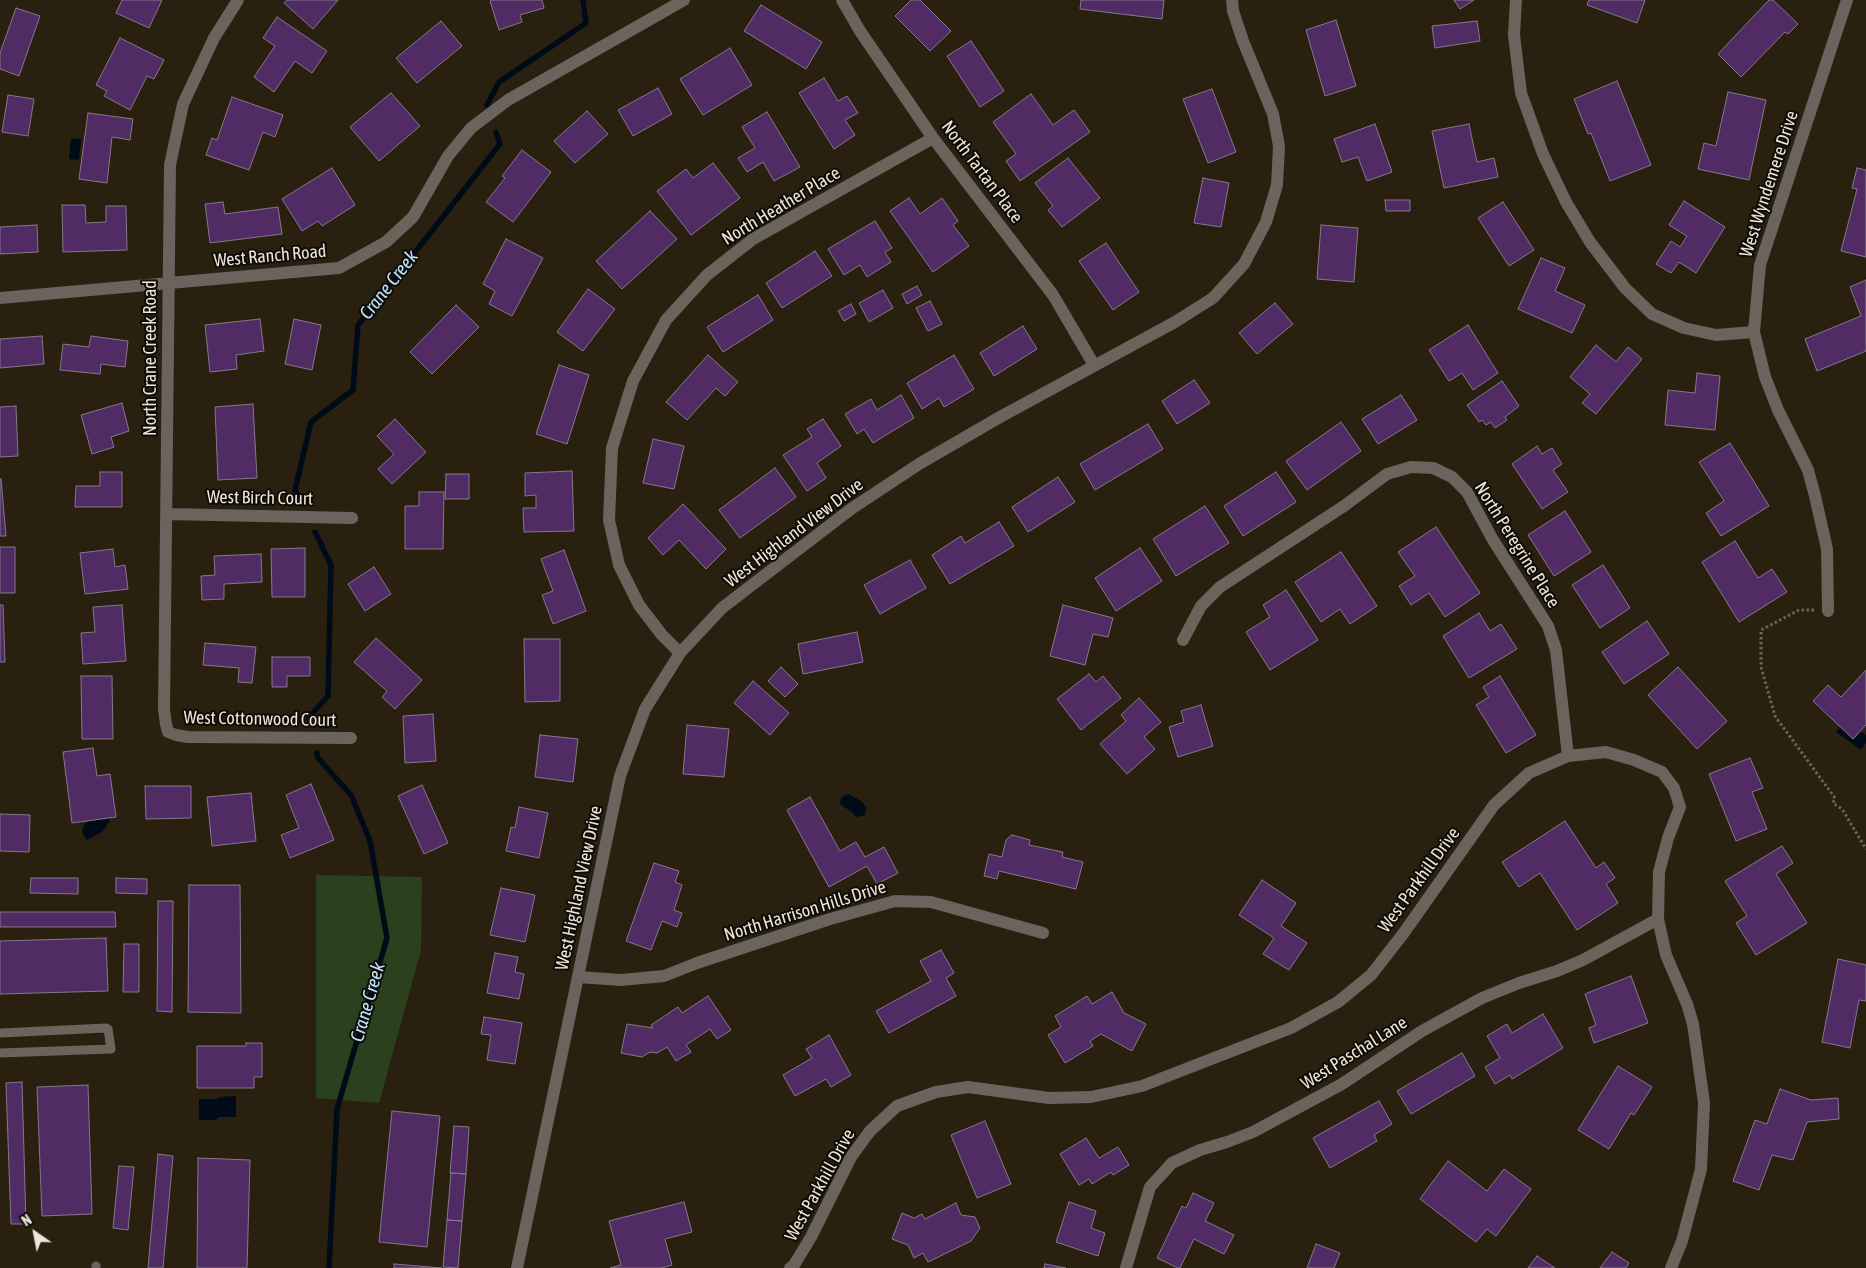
<!DOCTYPE html>
<style>
body{margin:0}
#map{position:relative;width:1866px;height:1268px;overflow:hidden;background:#292010;font-family:"Asap Condensed",sans-serif}
canvas{display:block}
.north{position:absolute;left:10px;top:1208px;width:50px;height:50px;-webkit-text-stroke:4px #0f0b05;paint-order:stroke;rotate:327deg;font-size:14px;font-weight:700;line-height:20px;text-align:center;color:#ece6db}
.north::after{content:'';display:block;margin:auto;width:18px;height:22px;background:#ece6db;clip-path:polygon(50% 0,100% 100%,50% 72%,0 100%)}
</style>
<div id="map">
<canvas width="1866" height="1268"></canvas>
<div class="north">N</div>
</div>
<script>
const c = document.querySelector('canvas').getContext('2d');
c.lineJoin = 'round';
function fill(path, color) { c.fillStyle = color; c.fill(path, 'evenodd'); }
const shape = rows => new Path2D(rows.map(r => 'M' + r).join(''));
function stroke(path, color, width, dash) { c.strokeStyle = color; c.lineWidth = width; c.lineCap = dash ? 'butt' : 'round'; c.setLineDash(dash || []); c.stroke(path); }
function drawText(font, color, halo, rows, align = 'center') {
  c.font = font + ' "Asap Condensed",sans-serif'; c.lineWidth = 4; c.setLineDash([]); c.textBaseline = 'middle'; c.strokeStyle = halo; c.fillStyle = color; for (const [text, x, y, turn = 0] of rows) {
    c.save(); c.translate(x, y); c.rotate((+turn || 0) * Math.PI / 180); c.textAlign = isNaN(turn) ? turn : align; if (halo) c.strokeText(text, 0, 0); c.fillText(text, 0, 0); c.restore();
  }
}
fill(shape([
 [316,875,422,877,421,950,379,1103,316,1098]
]), '#2b401c');
fill(shape([
 [71,138,81,139,79,160,69,159],
 [1842,725,1856,728,1866,735,1866,743,1861,750,1836,732],
 [849,794,861,801,866,807,865,815,856,817,852,812,841,805,840,802,841,799,843,796],
 [110,816,110,821,102,832,87,840,84,836,82,830,85,824,93,819],
 [236,1096,236,1117,219,1117,216,1120,199,1120,199,1099,217,1099,219,1097]
]), '#000b18');
stroke(shape([
 [487,105,499,82,586,23,583,0],
 [300,502,295,490,311,422,353,390,358,325,500,144,496,132],
 [310,721,309,717,328,696,331,565,315,532],
 [317,753,318,758,351,795,370,841,387,938,337,1109,329,1268]
]), '#000b18', 5.5);
const building = shape([
 [122,0,162,0,149,28,116,13,122,0],
 [287,0,338,0,313,29,284,3,287,0],
 [492,0,542,0,544,8,520,15,522,22,499,30,490,1,492,0],
 [911,0,920,0,951,31,930,51,895,16,911,0],
 [1081,0,1164,0,1162,19,1080,9,1081,0],
 [1454,0,1474,0,1460,9,1454,0],
 [1589,0,1645,0,1637,23,1587,5,1589,0],
 [1769,0,1773,0,1798,24,1788,34,1785,32,1741,77,1718,54,1769,0],
 [761,5,822,42,806,69,744,31,761,5],
 [16,8,40,16,19,76,0,69,0,53,16,8],
 [277,17,327,51,312,73,295,61,274,92,254,77,275,46,263,38,277,17],
 [1336,20,1356,86,1325,96,1306,30,1336,20],
 [441,21,462,46,417,83,396,58,441,21],
 [1477,21,1480,41,1435,48,1432,26,1477,21],
 [120,38,164,60,154,79,147,76,130,110,104,96,107,91,96,85,120,38],
 [971,41,1004,91,980,107,947,56,971,41],
 [730,48,752,85,703,115,680,79,730,48],
 [824,78,838,101,847,96,858,113,845,120,855,135,834,149,799,93,824,78],
 [1617,81,1651,165,1610,181,1591,133,1588,134,1574,99,1617,81],
 [658,88,672,114,633,136,618,110,658,88],
 [1212,89,1236,152,1208,163,1183,99,1212,89],
 [1728,92,1766,100,1749,180,1698,169,1704,143,1716,146,1728,92],
 [391,93,420,126,379,161,350,127,391,93],
 [1031,94,1053,125,1074,110,1090,132,1020,181,1006,161,1016,154,993,122,1031,94],
 [8,95,34,99,28,136,2,132,8,95],
 [232,97,283,115,275,137,263,132,249,170,206,155,212,138,217,140,232,97],
 [587,111,608,134,575,163,554,141,587,111],
 [767,112,800,167,774,181,763,162,747,172,738,158,755,148,742,127,767,112],
 [88,113,133,119,130,140,112,137,107,183,79,179,88,113],
 [1375,124,1392,172,1367,181,1358,157,1342,162,1334,139,1375,124],
 [1469,124,1477,162,1494,158,1498,177,1444,188,1432,131,1469,124],
 [522,150,551,172,513,222,486,202,505,178,502,176,522,150],
 [1068,158,1100,198,1062,227,1048,210,1053,206,1035,183,1068,158],
 [713,163,740,198,691,235,657,191,686,169,693,178,713,163],
 [332,168,355,205,322,226,318,221,302,231,282,199,332,168],
 [1857,168,1866,170,1866,257,1841,251,1857,189,1852,188,1857,168],
 [1203,178,1229,183,1221,227,1194,223,1203,178],
 [909,198,920,214,942,198,958,221,953,225,969,246,933,272,890,211,909,198],
 [1385,200,1410,200,1410,211,1386,211,1385,200],
 [1684,201,1725,227,1696,273,1679,262,1671,273,1656,264,1671,241,1680,247,1687,236,1669,225,1684,201],
 [223,202,225,214,278,207,282,234,210,243,205,204,223,202],
 [1503,202,1534,250,1509,266,1478,218,1503,202],
 [62,205,85,205,86,223,106,222,106,206,126,206,127,250,63,252,62,205],
 [650,211,677,239,622,289,596,261,650,211],
 [875,221,892,248,885,252,891,262,867,277,860,265,844,275,828,249,875,221],
 [37,225,38,252,0,254,0,227,37,225],
 [1321,225,1358,228,1354,282,1317,279,1321,225],
 [506,239,543,258,512,316,489,304,495,291,483,284,506,239],
 [1106,243,1139,292,1113,310,1079,261,1106,243],
 [815,251,832,276,782,308,766,283,815,251],
 [1541,258,1565,268,1555,291,1585,305,1572,333,1518,309,1541,258],
 [1866,280,1866,351,1817,371,1805,339,1861,316,1850,287,1866,280],
 [917,286,922,295,907,304,902,294,917,286],
 [588,289,615,309,583,351,557,332,588,289],
 [883,290,893,308,869,322,859,303,883,290],
 [758,295,773,320,723,352,707,327,758,295],
 [930,301,942,324,928,331,916,308,930,301],
 [1275,303,1293,324,1257,354,1239,333,1275,303],
 [851,304,856,314,844,321,838,311,851,304],
 [456,305,479,327,432,374,410,352,456,305],
 [260,319,264,351,236,355,237,369,210,372,205,325,260,319],
 [294,319,321,325,312,370,285,364,294,319],
 [1468,325,1498,373,1473,390,1462,373,1449,381,1429,350,1468,325],
 [1023,326,1037,349,994,376,980,353,1023,326],
 [42,336,44,364,0,368,0,339,42,336],
 [91,336,128,341,125,367,101,364,100,374,60,370,63,344,89,347,91,336],
 [1596,345,1616,362,1628,347,1642,359,1596,414,1582,403,1590,394,1570,377,1596,345],
 [708,355,738,382,725,396,716,388,687,420,666,402,708,355],
 [954,355,974,389,944,407,939,398,922,409,907,383,954,355],
 [559,365,589,375,567,444,536,434,559,365],
 [1697,373,1720,376,1715,430,1665,425,1668,390,1695,393,1697,373],
 [1194,380,1210,403,1177,424,1162,401,1194,380],
 [1502,381,1519,406,1505,417,1507,420,1495,428,1491,422,1486,425,1482,420,1479,422,1467,405,1502,381],
 [901,395,914,418,873,443,864,429,857,434,845,414,871,399,877,410,901,395],
 [1401,395,1417,420,1378,444,1362,419,1401,395],
 [122,403,129,431,111,437,114,447,92,454,81,415,122,403],
 [253,404,257,478,218,480,215,407,253,404],
 [16,406,18,456,0,457,0,407,16,406],
 [395,419,426,452,392,484,378,469,394,454,377,436,395,419],
 [823,419,841,446,817,463,826,478,807,491,783,455,812,437,807,429,823,419],
 [1341,422,1361,451,1307,490,1286,461,1341,422],
 [1148,424,1163,449,1095,490,1080,464,1148,424],
 [653,439,684,446,674,489,643,483,653,439],
 [1730,443,1769,506,1721,536,1706,513,1724,501,1699,462,1730,443],
 [1537,446,1542,454,1552,448,1562,464,1553,470,1568,492,1542,509,1512,464,1537,446],
 [775,468,796,497,740,538,719,510,775,468],
 [572,471,574,531,524,532,523,508,536,508,536,495,525,496,525,473,572,471],
 [100,472,122,472,122,507,75,507,76,486,100,486,100,472],
 [1276,472,1296,502,1243,536,1224,506,1276,472],
 [446,474,469,474,469,499,445,499,446,474],
 [1058,477,1075,502,1028,532,1012,507,1058,477],
 [1,479,6,536,0,536,0,479,1,479],
 [419,492,444,492,443,549,405,549,405,506,419,506,419,492],
 [683,504,726,549,706,569,679,540,663,555,648,538,683,504],
 [1205,506,1229,543,1176,576,1153,539,1205,506],
 [1565,511,1591,552,1554,576,1528,535,1565,511],
 [999,522,1014,546,950,584,932,555,961,536,965,543,999,522],
 [1436,527,1480,593,1445,617,1429,593,1411,605,1399,586,1415,576,1398,552,1436,527],
 [1735,541,1758,578,1772,569,1787,592,1739,622,1702,562,1735,541],
 [0,547,15,547,15,593,0,593,0,547],
 [305,548,305,597,272,597,271,549,305,548],
 [1140,548,1162,581,1116,611,1095,578,1140,548],
 [113,549,115,567,125,565,128,589,85,594,80,553,113,549],
 [564,550,586,611,553,624,542,595,553,591,541,559,564,550],
 [1341,552,1377,606,1350,624,1340,609,1321,622,1295,582,1341,552],
 [261,554,262,582,224,584,224,599,202,600,201,576,215,575,214,556,261,554],
 [910,560,926,588,880,614,864,585,910,560],
 [1603,565,1630,608,1600,628,1572,585,1603,565],
 [374,567,391,594,365,611,348,584,374,567],
 [1286,590,1318,640,1270,670,1246,632,1270,617,1263,605,1286,590],
 [0,605,3,605,5,662,0,662,0,605],
 [122,605,126,661,83,664,81,633,95,632,93,607,122,605],
 [1063,605,1113,618,1108,637,1093,634,1085,665,1050,656,1063,605],
 [1479,613,1490,631,1501,624,1517,649,1469,678,1443,636,1479,613],
 [1647,621,1669,654,1624,684,1602,652,1647,621],
 [857,632,863,662,803,674,798,644,857,632],
 [376,638,422,680,395,709,382,697,387,691,354,662,376,638],
 [524,639,560,639,560,701,525,702,524,639],
 [205,643,256,647,252,683,238,682,239,668,203,665,205,643],
 [272,657,310,657,310,676,287,676,287,687,272,687,272,657],
 [781,667,798,684,785,697,768,681,781,667],
 [1678,667,1727,721,1697,749,1648,695,1678,667],
 [1866,670,1866,725,1853,739,1813,701,1828,685,1841,697,1866,670],
 [1089,674,1096,682,1103,676,1121,698,1081,730,1057,699,1089,674],
 [81,676,112,676,113,739,82,739,81,676],
 [1500,676,1536,735,1506,753,1476,705,1489,697,1483,687,1500,676],
 [753,681,789,713,770,735,734,703,753,681],
 [1139,698,1161,722,1144,737,1155,749,1127,774,1100,744,1126,721,1121,715,1139,698],
 [1201,705,1213,746,1178,757,1169,727,1184,722,1181,711,1201,705],
 [433,714,436,761,405,763,403,716,433,714],
 [687,725,729,729,724,777,683,774,687,725],
 [540,735,578,739,573,782,535,777,540,735],
 [93,748,97,776,110,774,116,817,72,823,63,752,93,748],
 [1750,758,1763,788,1752,792,1767,829,1736,841,1709,774,1750,758],
 [311,784,334,840,290,858,281,835,299,828,286,795,311,784],
 [422,785,448,843,424,854,398,796,422,785],
 [145,786,191,786,191,818,146,819,145,786],
 [251,793,256,841,212,846,207,797,251,793],
 [810,797,840,851,856,842,865,857,884,847,898,873,877,884,867,866,829,887,787,810,810,797],
 [519,807,548,813,539,858,506,851,511,827,515,828,519,807],
 [0,814,30,815,29,852,0,851,0,814],
 [1565,821,1596,868,1604,862,1615,878,1606,884,1618,903,1577,930,1540,873,1519,887,1502,862,1565,821],
 [1012,835,1030,840,1029,845,1063,852,1062,857,1083,862,1076,889,999,871,997,879,984,876,989,854,1002,857,1006,840,1012,835],
 [1782,846,1793,863,1776,874,1807,923,1756,955,1736,923,1747,916,1725,881,1782,846],
 [654,863,679,871,675,882,682,885,674,910,682,913,677,927,662,921,651,950,626,941,654,863],
 [31,878,78,878,78,894,30,893,31,878],
 [116,878,147,879,147,894,116,893,116,878],
 [1262,880,1296,903,1281,926,1307,943,1289,970,1263,954,1274,938,1239,915,1262,880],
 [189,885,240,885,241,1013,188,1012,189,885],
 [501,888,535,895,525,942,490,935,501,888],
 [158,901,173,901,172,1012,157,1011,158,901],
 [0,912,115,912,116,927,0,927,0,912],
 [106,938,108,991,0,994,0,941,106,938],
 [124,944,139,944,139,992,123,992,124,944],
 [941,950,954,973,946,978,956,996,889,1033,876,1011,931,981,920,961,941,950],
 [495,953,518,957,515,972,524,974,519,999,487,993,495,953],
 [1838,959,1866,965,1866,1001,1859,1000,1850,1048,1822,1042,1838,959],
 [1631,976,1648,1023,1594,1043,1589,1028,1596,1025,1585,994,1631,976],
 [1112,992,1124,1013,1146,1024,1132,1051,1101,1034,1090,1041,1093,1046,1065,1063,1048,1035,1061,1027,1055,1016,1087,996,1092,1004,1112,992],
 [708,996,731,1030,717,1039,710,1029,686,1045,691,1052,676,1061,667,1047,657,1053,650,1052,642,1057,621,1053,627,1024,653,1028,651,1025,678,1007,682,1013,708,996],
 [1543,1014,1563,1048,1512,1079,1510,1075,1495,1084,1485,1067,1500,1058,1487,1036,1507,1024,1512,1033,1543,1014],
 [484,1017,522,1023,515,1064,487,1060,491,1035,481,1034,484,1017],
 [829,1035,851,1075,831,1087,826,1079,795,1096,783,1075,812,1058,806,1049,829,1035],
 [246,1043,262,1043,262,1077,254,1077,254,1088,197,1088,197,1046,246,1046,246,1043],
 [1462,1053,1475,1076,1411,1114,1397,1091,1462,1053],
 [1618,1066,1652,1087,1634,1115,1631,1113,1609,1149,1578,1130,1618,1066],
 [22,1082,26,1224,11,1224,6,1083,22,1082],
 [88,1085,92,1214,42,1216,37,1087,88,1085],
 [1780,1089,1811,1100,1838,1098,1839,1119,1807,1122,1793,1160,1772,1155,1759,1190,1733,1181,1755,1120,1767,1124,1780,1089],
 [1379,1101,1392,1124,1374,1135,1377,1141,1330,1168,1313,1138,1379,1101],
 [392,1111,440,1116,427,1247,379,1242,392,1111],
 [985,1121,1011,1184,977,1198,951,1135,985,1121],
 [454,1126,469,1127,466,1174,450,1173,454,1126],
 [1086,1138,1099,1158,1118,1147,1129,1165,1113,1175,1111,1172,1092,1184,1089,1179,1079,1185,1060,1154,1086,1138],
 [158,1154,173,1156,163,1268,148,1268,158,1154],
 [198,1158,250,1160,247,1268,197,1268,198,1158],
 [1448,1161,1487,1191,1504,1169,1531,1189,1496,1236,1487,1229,1476,1242,1420,1199,1448,1161],
 [119,1166,134,1167,128,1230,113,1228,119,1166],
 [451,1173,466,1174,462,1221,447,1220,451,1173],
 [1193,1193,1214,1203,1205,1221,1234,1235,1224,1254,1194,1239,1180,1268,1178,1268,1157,1258,1182,1206,1186,1208,1193,1193],
 [684,1202,692,1232,665,1239,672,1265,661,1268,610,1268,621,1265,609,1221,684,1202],
 [1069,1202,1096,1211,1091,1228,1105,1233,1098,1256,1056,1242,1069,1202],
 [956,1203,961,1215,975,1217,980,1228,971,1241,928,1262,923,1253,914,1258,908,1245,892,1239,902,1213,914,1218,922,1214,925,1219,956,1203],
 [447,1220,462,1221,458,1268,443,1267,447,1220],
 [1316,1244,1340,1253,1334,1268,1307,1268,1316,1244],
 [1612,1252,1629,1263,1626,1268,1600,1268,1612,1252],
 [1537,1256,1555,1268,1528,1268,1537,1256],
 [394,1264,442,1268,394,1268,394,1264],
 [1045,1264,1066,1268,1044,1268,1045,1264]
]);
fill(building, '#502b64');
stroke(building, '#84798b', 1);
stroke(shape([
 [1814,610,1799,610,1761,630,1761,667,1775,716,1835,798,1833,803,1842,809,1866,849]
]), '#6c6456', 3, [2.5, 2.5]);
stroke(shape([
 [0,1033,106,1028,108,1029,111,1049,0,1053],
 [96,1268,96,1266]
]), '#6b645d', 9);
stroke(shape([
 [238,0,214,38,183,104,170,165,164,710,166,724,168,732,176,735,188,737,351,738],
 [842,0,860,31,933,138,1053,295,1094,365],
 [1516,0,1514,35,1521,93,1543,154,1566,202,1590,242,1625,288,1652,314,1684,328,1716,335,1754,332],
 [0,298,339,268,386,242,413,217,448,156,471,128,508,100,684,0],
 [167,514,352,518],
 [1828,611,1827,549,1815,496,1808,470,1778,410,1765,377,1754,332,1760,265,1847,0],
 [1183,640,1201,606,1220,587,1344,506,1387,474,1411,467,1433,468,1452,477,1467,492,1493,540,1548,626,1556,650,1568,756],
 [680,653,662,635,639,605,619,565,609,520,612,448,633,381,666,320,707,275,753,239,933,138],
 [578,977,621,980,664,976,697,963,830,919,895,901,931,902,1043,933],
 [517,1268,620,776,645,709,680,653,722,608,851,509,919,464,1000,417,1175,322,1213,298,1244,264,1266,222,1277,185,1279,146,1273,114,1243,41,1233,11,1232,0],
 [790,1268,794,1265,811,1237,851,1157,870,1131,897,1106,936,1092,968,1087,1049,1098,1091,1097,1142,1086,1291,1028,1338,1002,1371,975,1403,934,1494,805,1529,773,1568,756,1606,752,1634,760,1662,772,1674,788,1680,807,1668,838,1659,872,1658,919,1666,955,1687,1004,1693,1024,1704,1103,1701,1169,1682,1241,1671,1268],
 [1126,1268,1150,1187,1172,1163,1200,1150,1227,1142,1253,1132,1342,1084,1422,1031,1482,998,1519,983,1557,971,1583,960,1658,919]
]), '#6b645d', 12);
drawText('18px', '#ece6db', '#0f0b05', [
 ["North Tartan Place",982,172,53],
 ["West Wyndemere Drive",1769,184,-72],
 ["North Heather Place",781,206,-31],
 ["West Ranch Road",270,256,-5],
 ["North Crane Creek Road",150,358,-90],
 ["West Birch Court",260,498,1],
 ["West Highland View Drive",794,533,-37],
 ["North Peregrine Place",1517,545,58],
 ["West Cottonwood Court",260,719,1],
 ["West Parkhill Drive",1419,880,-54],
 ["West Highland View Drive",579,888,-78],
 ["North Harrison Hills Drive",805,911,-17],
 ["West Paschal Lane",1354,1053,-32],
 ["West Parkhill Drive",820,1185,-61]
]);
drawText('italic 19px', '#bde4fd', '#0f0b05', [
 ["Crane Creek",389,285,-52],
 ["Crane Creek",368,1002,-74]
]);
</script>
